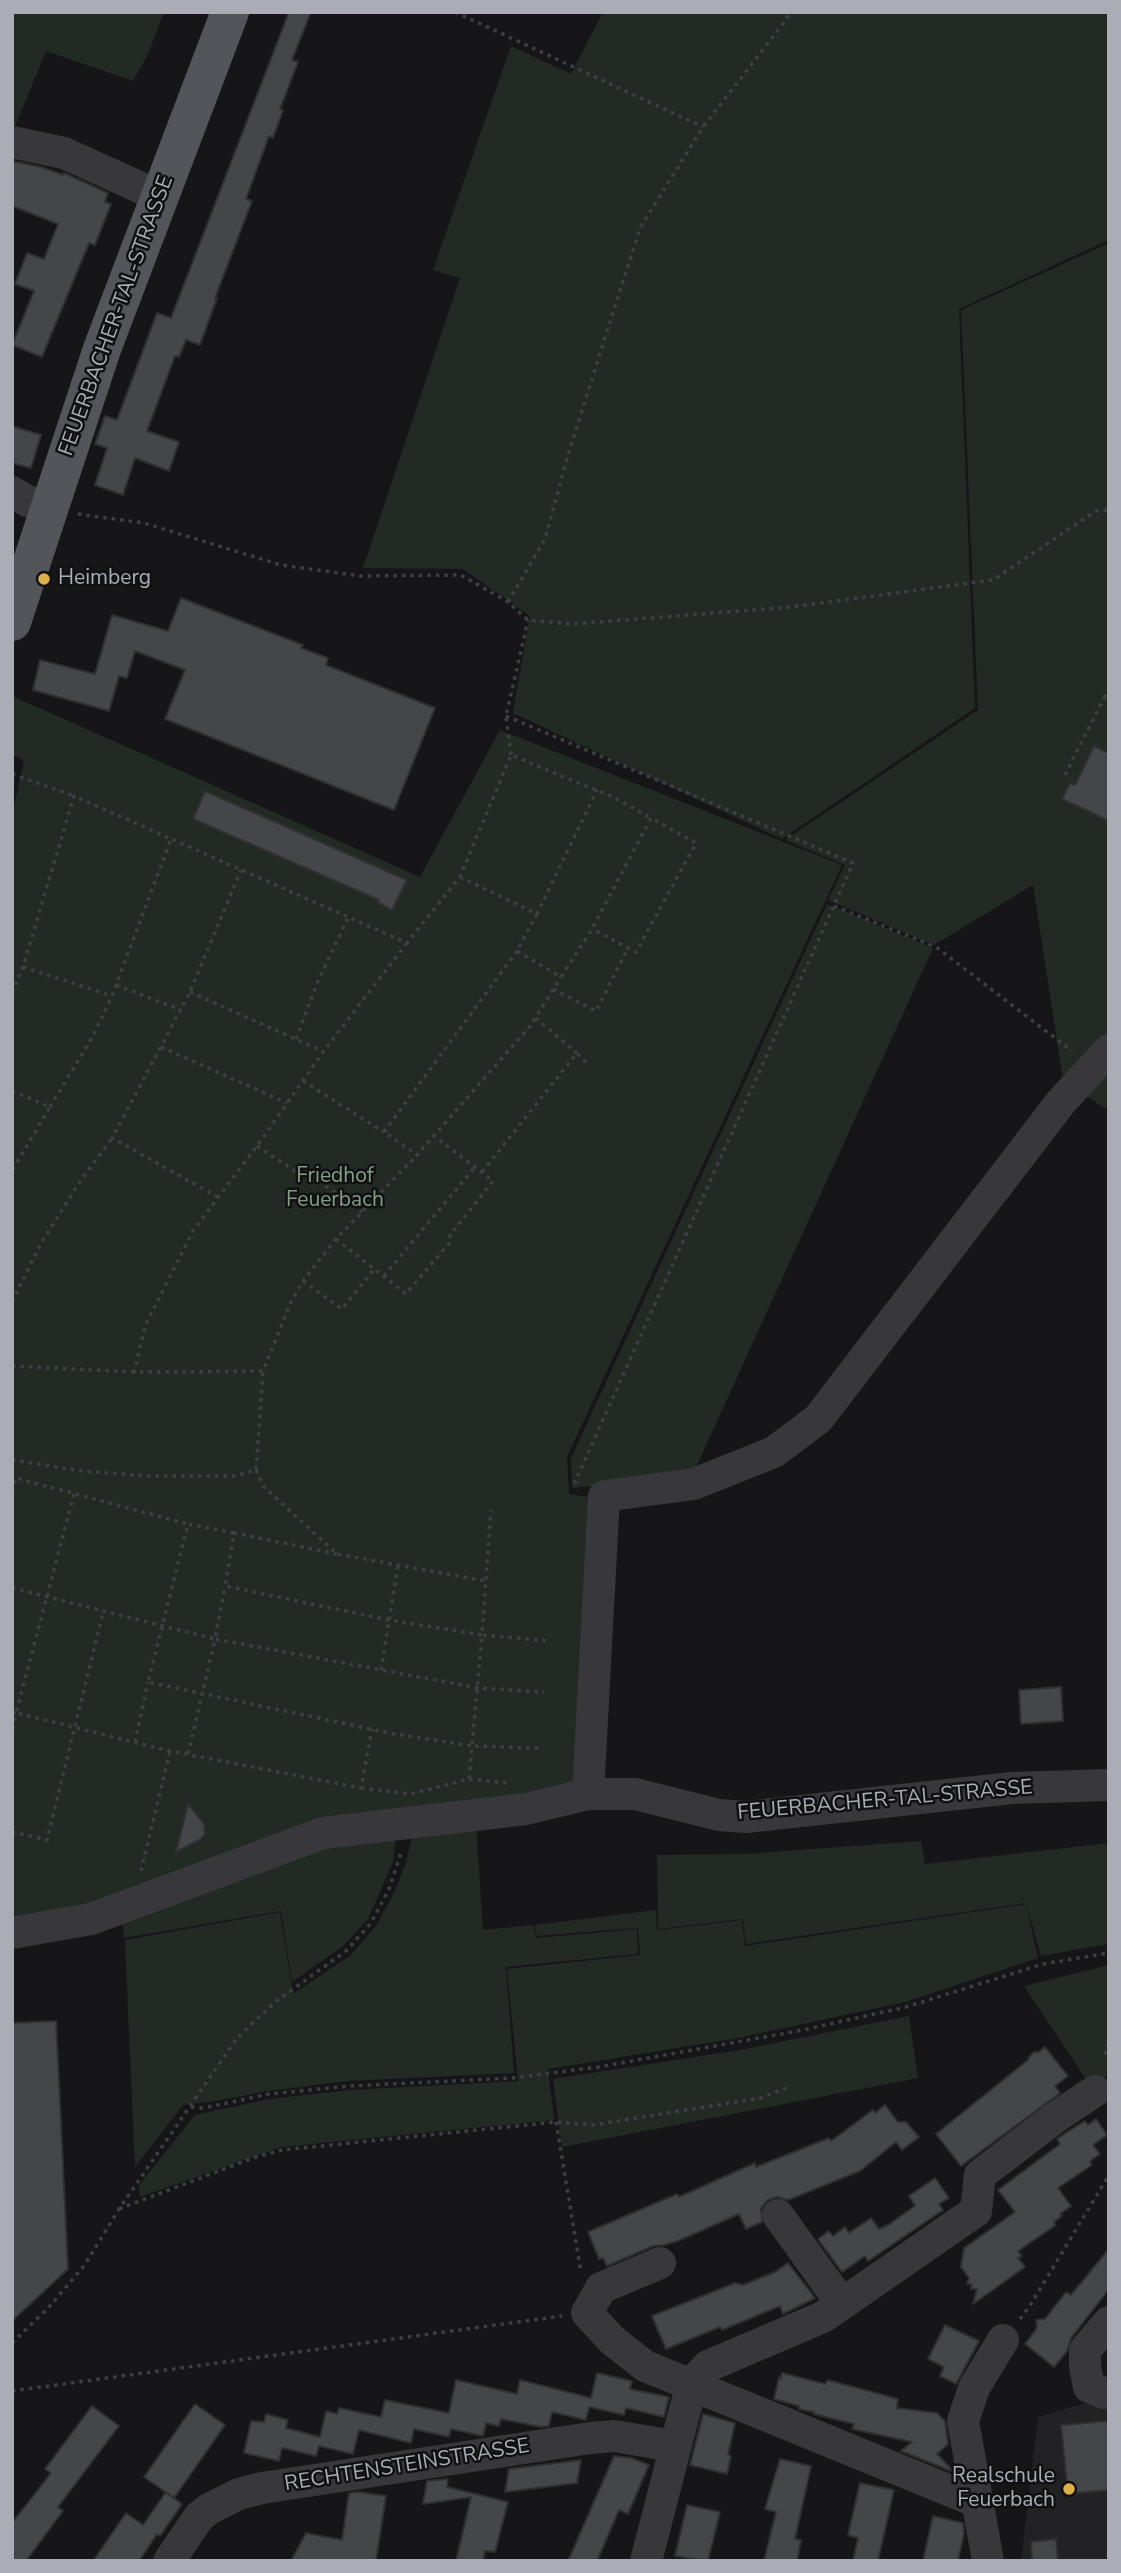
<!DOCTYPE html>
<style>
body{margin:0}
#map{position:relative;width:1121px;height:2573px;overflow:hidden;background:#161618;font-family:"Nunito Sans",sans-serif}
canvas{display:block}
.frame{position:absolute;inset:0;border:14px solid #aaadb6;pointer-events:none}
</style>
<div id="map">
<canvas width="1121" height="2573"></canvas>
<div class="frame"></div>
</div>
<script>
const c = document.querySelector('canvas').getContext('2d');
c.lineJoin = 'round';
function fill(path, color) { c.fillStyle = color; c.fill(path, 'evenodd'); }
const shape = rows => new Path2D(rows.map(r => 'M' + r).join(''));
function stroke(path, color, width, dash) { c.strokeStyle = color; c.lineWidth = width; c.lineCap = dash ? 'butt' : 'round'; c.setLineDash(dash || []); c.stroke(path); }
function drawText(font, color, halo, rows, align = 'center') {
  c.font = font + ' "Nunito Sans",sans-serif'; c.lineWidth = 5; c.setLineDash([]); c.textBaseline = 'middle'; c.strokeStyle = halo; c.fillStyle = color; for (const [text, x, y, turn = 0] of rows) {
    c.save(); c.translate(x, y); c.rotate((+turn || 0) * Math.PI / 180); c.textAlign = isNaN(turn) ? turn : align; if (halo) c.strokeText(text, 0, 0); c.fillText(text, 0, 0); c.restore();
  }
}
fill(shape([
 [1109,2396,1109,2561,1021,2561,1038,2417]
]), '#222225');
fill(shape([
 [12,12,164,12,148,54,133,81,46,51,12,134],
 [603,12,1109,12,1109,240,959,309,975,708,782,839,513,713,530,616,463,569,363,568,460,278,433,270,511,46,571,74],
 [1109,243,1109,1111,1063,1080,1033,885,934,945,828,900,845,865,785,840,978,710,961,310],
 [12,696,420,877,500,730,842,865,567,1457,569,1494,593,1498,583,1790,323,1827,91,1909,12,1925,12,816,24,761,12,754],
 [827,904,933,948,692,1476,572,1488,571,1458],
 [476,1823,483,1930,533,1925,536,1938,637,1929,638,1954,506,1967,514,2073,348,2081,268,2091,216,2101,183,2105,135,2167,125,1940,280,1912,293,1994,351,1955,376,1926,395,1891,406,1862,414,1830],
 [397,1830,393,1862,368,1919,343,1946,292,1982,281,1911,124,1938,122,1917,323,1838],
 [921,1841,925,1864,1109,1843,1109,1944,1041,1956,1026,1903,746,1944,743,1919,658,1929,657,1855,746,1854],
 [1026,1904,1038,1958,905,2002,738,2038,548,2069,554,2120,281,2147,140,2197,139,2185,195,2115,269,2099,350,2090,518,2081,507,1969,640,1955,638,1928,536,1936,535,1925,656,1910,657,1930,742,1920,745,1946],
 [1109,1965,1109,2075,1090,2085,1024,1986],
 [909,2016,918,2078,562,2147,553,2079,740,2050]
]), '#232a24');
const building = shape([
 [289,12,311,12,292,60,298,62,280,109,283,110,273,138,269,136,246,199,252,201,215,298,217,298,200,345,186,340,179,357,175,356,147,431,179,442,169,471,135,458,123,495,95,485,107,448,95,444,105,416,117,420,157,313,171,318,289,12],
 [12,161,41,167,63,175,64,173,108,193,105,202,111,204,95,245,89,243,42,357,12,345,34,291,15,284,27,253,44,259,58,224,12,206,12,161],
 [12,426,41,435,31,468,12,463,12,426],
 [181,598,303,645,301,648,328,658,326,665,435,708,394,810,165,719,185,670,135,651,127,678,119,676,109,711,33,690,40,660,95,674,112,615,168,631,181,598],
 [1094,746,1109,753,1109,821,1062,799,1070,783,1075,785,1094,746],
 [205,791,407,880,392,910,377,902,379,900,193,819,205,791],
 [1061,1687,1063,1721,1021,1724,1019,1690,1061,1687],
 [188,1804,204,1824,205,1834,201,1839,176,1852,188,1804],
 [56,2021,68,2269,12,2321,12,2023,56,2021],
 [1045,2047,1068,2076,1055,2086,1060,2093,961,2166,936,2134,1028,2060,1029,2057,1034,2052,1039,2052,1045,2047],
 [885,2105,898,2122,906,2122,919,2137,902,2150,896,2142,860,2171,788,2200,777,2197,768,2200,761,2208,762,2222,746,2229,739,2214,680,2240,664,2245,653,2246,607,2266,603,2258,599,2259,588,2232,677,2194,679,2197,755,2163,756,2167,829,2138,831,2141,873,2110,875,2113,885,2105],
 [1096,2119,1107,2135,1093,2145,1100,2154,1090,2161,1092,2165,1058,2188,1071,2206,1060,2214,1062,2216,1054,2222,1056,2225,1018,2251,1022,2256,1018,2258,1025,2267,973,2304,977,2289,971,2289,972,2284,967,2284,969,2278,961,2267,964,2248,1015,2212,998,2190,1060,2144,1057,2139,1067,2132,1085,2121,1088,2125,1096,2119],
 [935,2178,949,2198,939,2204,943,2210,868,2261,865,2256,842,2272,818,2239,829,2231,833,2236,845,2227,849,2233,871,2218,879,2229,888,2225,915,2206,909,2196,935,2178],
 [1109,2249,1109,2289,1071,2338,1067,2351,1054,2367,1025,2344,1037,2328,1036,2320,1045,2319,1066,2292,1071,2295,1109,2249],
 [788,2263,815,2298,783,2314,780,2306,722,2330,720,2327,666,2349,652,2316,735,2283,743,2285,775,2272,788,2263],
 [945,2325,979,2341,956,2384,940,2376,944,2367,928,2359,945,2325],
 [597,2373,632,2381,630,2389,669,2397,664,2417,626,2408,624,2415,589,2407,586,2420,552,2412,549,2426,541,2427,501,2419,499,2426,486,2423,483,2436,451,2429,449,2437,414,2429,411,2443,359,2430,353,2454,319,2446,316,2456,282,2448,279,2461,244,2453,251,2421,264,2422,266,2414,288,2420,286,2428,320,2437,326,2411,337,2414,339,2408,381,2417,385,2400,449,2413,456,2380,517,2394,520,2380,591,2398,597,2373],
 [782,2373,825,2384,828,2380,898,2399,897,2408,937,2413,945,2421,948,2444,937,2454,954,2472,901,2451,912,2442,852,2429,854,2424,814,2414,814,2412,799,2409,799,2406,774,2399,779,2377,781,2378,782,2373],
 [195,2404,225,2425,174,2498,144,2477,195,2404],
 [92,2406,119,2426,58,2507,63,2511,26,2561,12,2561,12,2523,51,2473,45,2469,92,2406],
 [703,2414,735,2423,728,2455,731,2456,727,2474,690,2465,703,2414],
 [1109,2421,1109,2490,1068,2494,1061,2425,1109,2421],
 [614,2456,631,2458,649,2465,628,2514,619,2510,597,2561,568,2561,614,2456],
 [780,2459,811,2466,795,2539,801,2540,797,2561,764,2561,776,2512,765,2509,780,2459],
 [581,2460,577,2483,505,2492,509,2469,581,2460],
 [448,2479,447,2487,508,2502,495,2552,485,2551,483,2561,456,2561,471,2497,423,2504,427,2481,448,2479],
 [860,2483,894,2490,878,2561,853,2561,858,2538,848,2535,860,2483],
 [166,2492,182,2504,160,2536,157,2534,139,2561,93,2561,126,2513,143,2525,166,2492],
 [358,2492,386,2496,376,2561,291,2561,306,2533,342,2540,349,2493,358,2492],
 [687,2505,720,2512,708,2561,675,2556,687,2505],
 [933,2516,963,2523,964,2533,958,2561,923,2561,933,2516],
 [1056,2539,1058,2561,1032,2561,1031,2542,1056,2539]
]);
fill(building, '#45464a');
stroke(building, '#303033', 2);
stroke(shape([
 [455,12,703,127],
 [78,514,144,523,281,565,360,576,461,575,508,602,528,620,573,624,791,607,993,580,1096,511,1109,510],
 [508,602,545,539,570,448,640,228,703,127,786,20,789,12],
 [1109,687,1105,696,1109,698],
 [506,716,853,863,575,1482,580,1485],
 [511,755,506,716,528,620],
 [12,774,74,796],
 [1065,775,1105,696],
 [460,877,537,914,597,790],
 [834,906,936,947,1072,1051],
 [537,914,517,951,561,977,592,929,651,818,696,843,636,952,592,929],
 [407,943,323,1052,257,1146,193,1231,146,1324,134,1372,263,1371,291,1302,303,1281,336,1239,417,1155],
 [517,951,384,1132,417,1155,531,1025,561,977],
 [23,967,112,996],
 [116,985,181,1010],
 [553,989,596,1011,628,948],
 [190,992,322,1051],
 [12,993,23,967,74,796,407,943,460,877,511,755,613,797,651,818],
 [536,1018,577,1053],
 [296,1039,318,981,349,916],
 [161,1047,287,1103],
 [303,1081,384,1132],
 [12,1091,50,1107,12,1171],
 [50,1107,93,1036,112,996,171,839],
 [257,1146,295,1171,298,1166,362,1212],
 [482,1172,577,1053,588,1065],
 [218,1197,112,1138,190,992,241,870],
 [336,1239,406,1294,451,1241,450,1235,493,1181,434,1136],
 [384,1276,475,1167],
 [303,1281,342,1309,374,1269],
 [12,1302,40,1245,77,1186,112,1138],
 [12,1366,134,1372],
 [12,1460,82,1471,148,1476,234,1476,256,1470,263,1371],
 [256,1470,264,1487,337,1554,486,1581],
 [12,1492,16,1478,188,1524],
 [74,1494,16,1713,170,1751,361,1788,372,1729],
 [234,1533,188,1524,148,1682,389,1733,472,1746,469,1779],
 [337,1554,234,1533,225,1586,389,1620,482,1635,491,1510],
 [12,1588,215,1639,225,1586],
 [381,1670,398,1565],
 [12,1713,16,1713,12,1731],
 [135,1742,148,1682],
 [538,1748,472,1746,482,1635,550,1641],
 [188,1754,215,1639,478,1688,544,1692],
 [361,1788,411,1794,469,1779,507,1783],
 [12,1832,47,1840,103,1612],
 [141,1871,170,1751],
 [1109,2044,1105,2049,1106,2056,1109,2057],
 [191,2107,203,2108,269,2094,350,2086,512,2078,599,2067,803,2030,906,2007,1043,1964,1109,1953],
 [556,2122,581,2272],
 [119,2209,253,2158,282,2150,556,2122,593,2125,761,2098,786,2088],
 [1020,2319,1031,2304,1109,2175],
 [12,2343,49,2307,84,2266,119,2209,237,2038,275,2002,346,1951,371,1923,389,1889,402,1850],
 [12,2391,562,2316]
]), '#3e3f43', 3.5, [3.5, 5]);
stroke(shape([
 [12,142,64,153,159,196],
 [12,492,27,501,49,507],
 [588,1794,604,1496,694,1484,774,1452,818,1419,1061,1102,1109,1050],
 [12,1933,91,1919,323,1833,526,1809,588,1794,635,1794,719,1815,746,1817,1012,1788,1109,1785],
 [778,2215,842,2304],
 [660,2263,601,2288,587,2313,612,2340,645,2366,975,2501],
 [1104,2393,1089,2387,1085,2366,1085,2350,1109,2322],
 [169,2561,199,2517,209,2509,239,2494,262,2488,590,2438,614,2436,674,2446],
 [646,2561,692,2383,708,2366,823,2317,976,2211,980,2175,1056,2117,1095,2091],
 [988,2561,963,2421,974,2388,1003,2340]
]), '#38383c', 32);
stroke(shape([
 [12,622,102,349,230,12]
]), '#54555b', 38);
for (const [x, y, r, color] of [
 [44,579,7,"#ddaf49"],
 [1069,2489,7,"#ddaf49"]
]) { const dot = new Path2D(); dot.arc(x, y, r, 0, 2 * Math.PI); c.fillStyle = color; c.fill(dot); stroke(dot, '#111113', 2.5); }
drawText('21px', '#aaadb6', '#111113', [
 ["FEUERBACHER-TAL-STRASSE",117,316,-70],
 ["FEUERBACHER-TAL-STRASSE",885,1801,-5],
 ["RECHTENSTEINSTRASSE",407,2466,-9]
]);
drawText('21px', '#aaadb6', '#111113', [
 ["Heimberg",58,579],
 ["Realschule",1055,2477,"right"],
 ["Feuerbach",1055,2501,"right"]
], 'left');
drawText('21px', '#839f85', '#111113', [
 ["Friedhof",335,1177],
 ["Feuerbach",335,1201]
]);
</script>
